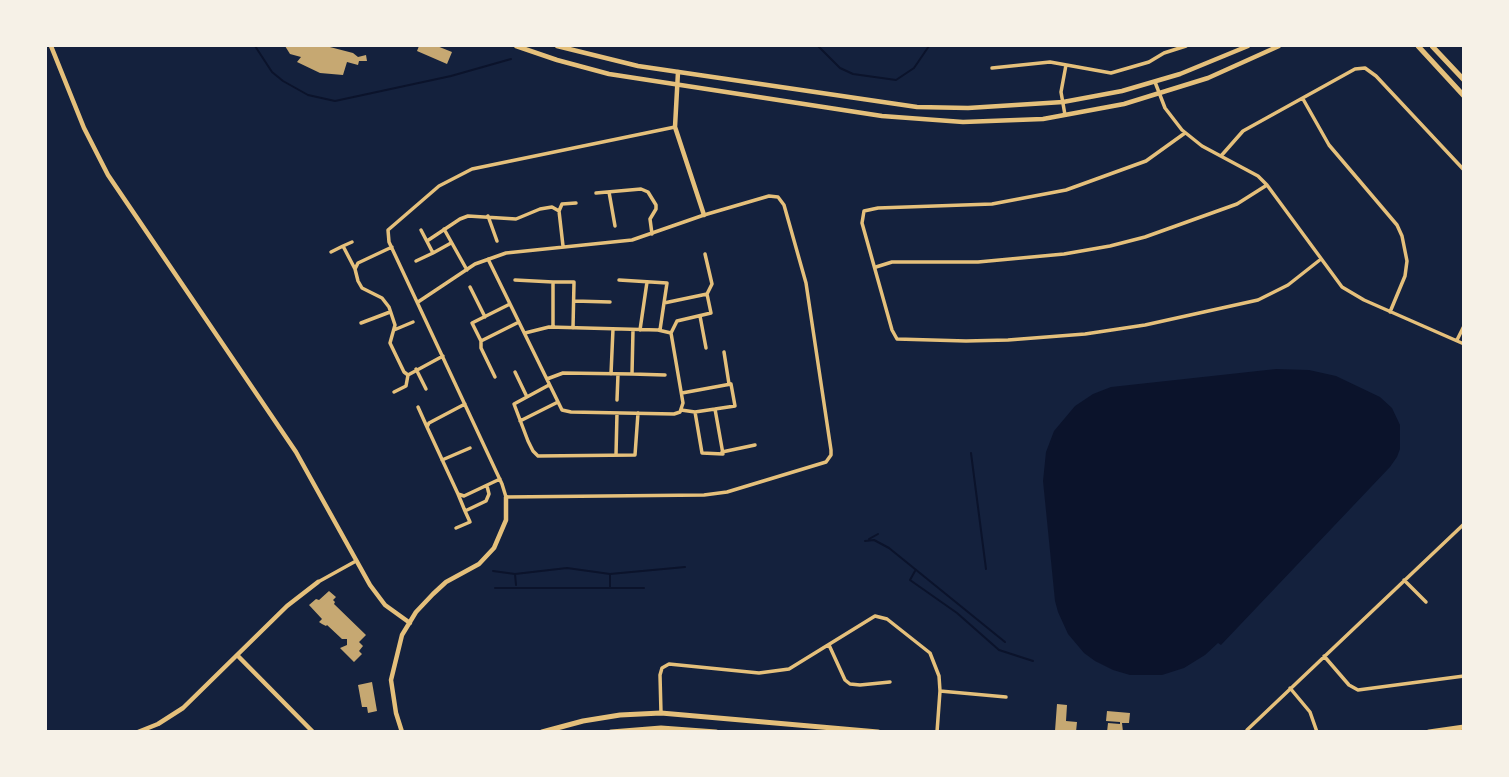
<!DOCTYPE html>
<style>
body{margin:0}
#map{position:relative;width:1509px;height:777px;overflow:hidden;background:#14213d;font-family:"Crimson Pro",serif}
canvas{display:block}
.frame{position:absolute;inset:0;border:47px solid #f6f1e7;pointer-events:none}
</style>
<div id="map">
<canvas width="1509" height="777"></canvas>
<div class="frame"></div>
</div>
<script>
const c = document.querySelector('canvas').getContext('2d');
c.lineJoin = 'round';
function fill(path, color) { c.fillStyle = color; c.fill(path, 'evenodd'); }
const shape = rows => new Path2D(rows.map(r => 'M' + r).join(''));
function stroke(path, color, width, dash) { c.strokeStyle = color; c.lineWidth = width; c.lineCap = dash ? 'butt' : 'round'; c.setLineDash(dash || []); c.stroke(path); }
fill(shape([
 [1276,369,1309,370,1336,376,1380,397,1392,408,1400,425,1400,449,1397,457,1390,467,1221,645,1218,643,1205,655,1184,668,1162,675,1130,675,1113,670,1095,661,1084,653,1068,634,1058,612,1055,601,1043,481,1046,452,1054,431,1075,406,1093,394,1111,387]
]), '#0b132b');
stroke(shape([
 [255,46,272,72,283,81,308,95,335,101,451,76,511,59],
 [818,46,840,68,853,74,896,80,914,68,929,46],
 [971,453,986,569],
 [869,539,878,534],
 [865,541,874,540,889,548,1005,642],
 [493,571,515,574],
 [915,571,910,580,957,613,999,650,1033,661],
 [516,585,515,574,567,568,610,574],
 [495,588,644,588],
 [610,588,610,574,685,567]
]), '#0b132b', 2);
fill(shape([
 [285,46,326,46,353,53,358,57,366,55,367,61,359,61,358,65,347,62,343,75,320,73,297,62,301,57,290,54],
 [419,46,437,46,452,52,447,64,417,51],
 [329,591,336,597,333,600,335,602,334,604,366,635,359,642,363,646,359,651,362,654,354,662,340,648,347,645,347,639,342,639,327,625,326,626,322,624,319,622,322,619,309,605,316,599,319,600],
 [372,682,377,711,368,713,367,707,362,707,358,685],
 [1057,704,1067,705,1066,721,1077,722,1076,732,1055,731],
 [1107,711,1130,713,1129,723,1122,723,1123,732,1107,732,1108,723,1120,724,1120,722,1106,721]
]), '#c6a872');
stroke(shape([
 [992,68,1050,62,1111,73,1149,62,1164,53,1186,46],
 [1155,82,1165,108,1182,130,1202,146,1258,176,1267,185,1342,287,1364,300,1464,344],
 [1303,99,1329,145,1397,225,1402,236,1407,261,1405,276,1390,312],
 [1065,115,1061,92,1066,65],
 [1185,133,1146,161,1066,190,992,204,878,208,864,211,862,223,892,330,897,339,966,341,1008,340,1085,334,1145,325,1258,300,1288,285,1321,259],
 [1221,156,1243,131,1355,69,1365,68,1376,76,1464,170],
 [609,192,615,226],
 [596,193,641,189,648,192,656,205,656,209,650,219,652,234],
 [559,211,562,204,576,203],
 [488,216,497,241],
 [444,229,467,270],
 [427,241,460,219,468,216,516,219,540,209,552,207,559,211,563,246],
 [343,246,352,242],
 [392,247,358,263,355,269,358,281,362,288,382,298,389,307,395,325,390,343,404,372,408,375,443,356],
 [331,252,343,246,355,269],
 [433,253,451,243],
 [488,259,562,410,571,412,674,414,680,412,683,403,671,333],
 [416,261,433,253,421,230],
 [876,267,892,262,978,262,1064,254,1110,246,1145,237,1237,204,1267,185],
 [515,280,553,282],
 [619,280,667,283,664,303],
 [470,287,485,317],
 [574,301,610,302],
 [418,302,475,264,506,253,632,240,704,215,769,196,778,197,784,205,806,283,831,450,831,455,826,462,727,492,704,495,506,497,502,484,389,242,388,230,395,224,439,186,472,169,675,127],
 [510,304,472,323,481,341,519,322],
 [700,316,706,348],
 [361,323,390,312],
 [553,327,553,282,574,282,573,328],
 [394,330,413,322],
 [633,330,632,374,665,375],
 [640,330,647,282],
 [660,330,664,303,707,294],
 [525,333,549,327,658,330,671,333],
 [671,333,677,321,711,313,707,294,712,284,705,254],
 [1457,340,1464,326],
 [481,341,481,348,495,377],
 [724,352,729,384],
 [416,369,426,389],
 [515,372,527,397],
 [611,374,613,329],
 [547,379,563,373,632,374],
 [549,385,514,404,528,441,533,451,538,456,635,455,638,413],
 [394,392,406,386,408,375],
 [617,400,618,374],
 [465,404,429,423,427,427,458,494,464,496,500,479],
 [418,407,427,427],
 [681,410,695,412,735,406,731,384,682,393],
 [695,412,702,453,723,454,715,409],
 [520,421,558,402],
 [722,452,755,445],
 [616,455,617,413],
 [442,460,470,448],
 [458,494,465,511,486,501,489,494,487,486],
 [456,528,470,522,465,511],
 [1404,580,1426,602],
 [318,582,356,561],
 [829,645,845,680,850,684,860,685,890,682],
 [1324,656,1349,685,1358,690,1464,676],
 [1290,688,1310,712,1317,732],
 [940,691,1006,697],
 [661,713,660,675,662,668,669,664,759,673,789,669,875,616,887,619,930,653,939,676,940,691,937,732],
 [1247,730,1464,524]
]), '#e5c07b', 3.5);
stroke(shape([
 [51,46,84,128,108,175,296,452,370,585,385,605,410,623],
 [678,72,675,127,704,215],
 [237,655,313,732],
 [138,732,158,724,183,708,287,606,318,582],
 [402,732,396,713,391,680,402,635,416,612,433,594,446,582,479,564,494,548,506,520,506,497]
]), '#e5c07b', 4.5);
stroke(shape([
 [516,46,557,60,609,74,882,116,963,122,1043,119,1124,104,1208,78,1279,46],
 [557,46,638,66,917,107,968,108,1063,102,1122,91,1180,74,1248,46]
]), '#e5c07b', 4.5);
stroke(shape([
 [1418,46,1464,96],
 [1432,46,1464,80],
 [542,732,583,721,620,715,661,713,878,732],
 [611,732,661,728,716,732],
 [1429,732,1464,727]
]), '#e5c07b', 5);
</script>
